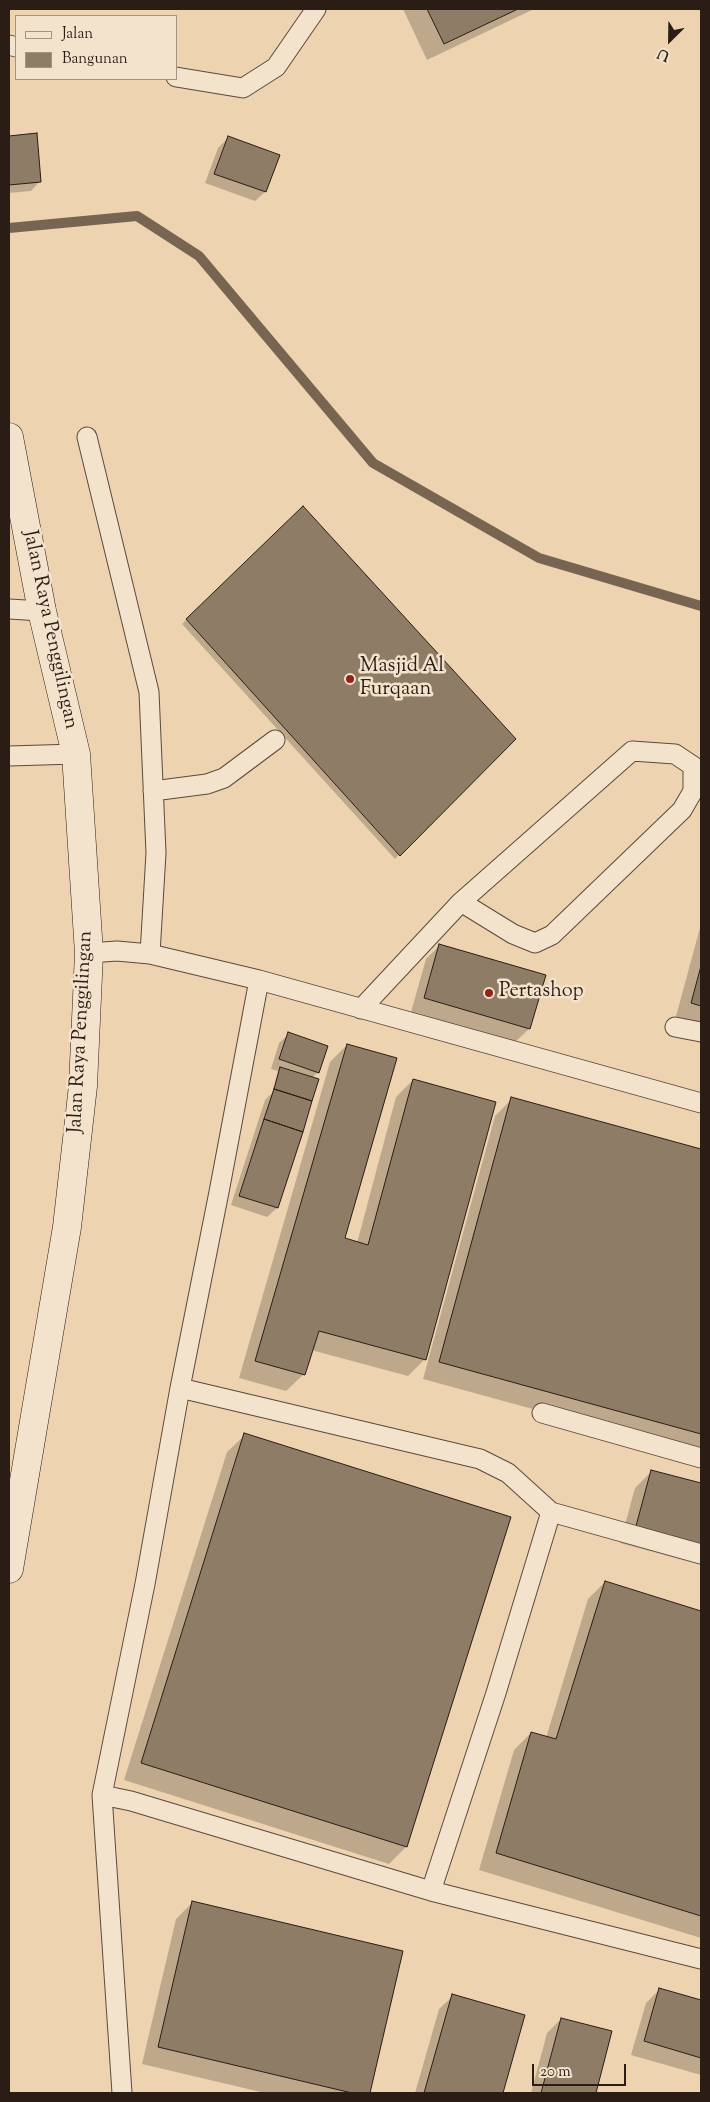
<!DOCTYPE html>
<style>
body{margin:0}
#map{position:relative;width:710px;height:2102px;overflow:hidden;background:#edd3b0;font-family:"Sorts Mill Goudy",serif}
canvas{display:block}
.frame{position:absolute;inset:0;border:10px solid #2a1d15;pointer-events:none}
.legend{position:absolute;left:15px;top:15px;width:162px;height:65px;box-sizing:border-box;background:#f3e2cc;border:1px solid #a39383;margin:0;padding:6px 9px;list-style:none;font-size:15px;color:#2a1d15}
.legend li{display:flex;align-items:center;gap:10px;height:25px}
.legend b{width:25px;border:1px solid #a39383}
.north{position:absolute;left:645px;top:15px;width:50px;height:50px;-webkit-text-stroke:4px #f3e2cc;paint-order:stroke;rotate:203deg;font-size:14px;font-weight:700;line-height:20px;text-align:center;color:#2a1d15}
.north::after{content:'';display:block;margin:auto;width:18px;height:22px;background:#2a1d15;clip-path:polygon(50% 0,100% 100%,50% 72%,0 100%)}
.scale{position:absolute;left:532px;top:2064px;width:94px;height:22px;box-sizing:border-box;border:2px solid #2a1d15;border-top:0;padding-left:6px;font-size:15px;line-height:18px;white-space:nowrap;color:#2a1d15;-webkit-text-stroke:4px #f3e2cc;paint-order:stroke}
</style>
<div id="map">
<canvas width="710" height="2102"></canvas>
<div class="frame"></div>
<ul class="legend">
<li><b style="height:6px;background:#f3e2cc"></b>Jalan</li>
<li><b style="height:14px;background:#8f7c66"></b>Bangunan</li>
</ul>
<div class="north">U</div>
<div class="scale">20 m</div>
</div>
<script>
const c = document.querySelector('canvas').getContext('2d');
c.lineJoin = 'round';
function fill(path, color) { c.fillStyle = color; c.fill(path, 'evenodd'); }
const shape = rows => new Path2D(rows.map(r => 'M' + r).join(''));
function stroke(path, color, width, dash) { c.strokeStyle = color; c.lineWidth = width; c.lineCap = dash ? 'butt' : 'round'; c.setLineDash(dash || []); c.stroke(path); }
function drawText(font, color, halo, rows, align = 'center') {
  c.font = font + ' "Sorts Mill Goudy",serif'; c.lineWidth = 5; c.setLineDash([]); c.textBaseline = 'middle'; c.strokeStyle = halo; c.fillStyle = color; for (const [text, x, y, turn = 0] of rows) {
    c.save(); c.translate(x, y); c.rotate((+turn || 0) * Math.PI / 180); c.textAlign = isNaN(turn) ? turn : align; if (halo) c.strokeText(text, 0, 0); c.fillText(text, 0, 0); c.restore();
  }
}
fill(shape([
 [403,9,534,9,427,60],
 [35,135,40,181,31,191,9,193,9,138],
 [228,138,278,156,265,192,255,201,205,183,218,148],
 [303,507,514,739,395,859,182,624],
 [701,924,701,1027,675,1020],
 [440,945,529,1029,515,1042,411,1012,426,959],
 [289,1034,318,1072,312,1078,277,1208,267,1217,231,1205,265,1100,272,1093,278,1071,271,1069,279,1043],
 [347,1045,343,1239,357,1243,396,1097,413,1080,425,1359,408,1376,311,1350,304,1374,286,1391,239,1378,330,1062],
 [512,1099,701,1151,701,1455,423,1379,495,1116],
 [245,1435,406,1847,389,1864,124,1780,227,1452],
 [652,1471,701,1485,701,1565,620,1543,635,1488],
 [605,1582,701,1612,701,1938,479,1870,514,1750,531,1733,546,1738,588,1599],
 [193,1902,402,1952,369,2093,265,2093,142,2064,176,1919],
 [659,1990,701,2002,701,2075,631,2055,646,2003],
 [453,1996,524,2016,501,2093,415,2093,439,2009],
 [561,2019,610,2032,594,2093,531,2093,547,2033]
]), '#0003');
stroke(shape([
 [9,228,137,216,199,256,373,463,539,558,701,606]
]), '#776552', 10);
const building = shape([
 [427,9,518,9,444,44,427,9],
 [37,133,41,182,9,185,9,136,37,133],
 [228,136,280,155,266,192,214,174,228,136],
 [303,506,516,739,400,856,186,619,303,506],
 [439,944,546,975,530,1029,424,998,439,944],
 [701,966,701,1006,691,1003,701,966],
 [288,1032,328,1046,319,1073,279,1059,288,1032],
 [347,1044,397,1058,345,1238,368,1245,413,1079,496,1102,426,1360,319,1331,305,1375,255,1361,347,1044],
 [280,1067,319,1079,312,1101,274,1089,280,1067],
 [274,1089,312,1101,303,1132,264,1119,274,1089],
 [511,1097,701,1149,701,1434,439,1362,511,1097],
 [264,1119,303,1132,278,1208,239,1196,264,1119],
 [244,1433,511,1517,407,1847,141,1763,244,1433],
 [651,1470,701,1483,701,1544,636,1526,651,1470],
 [605,1581,701,1611,701,1916,496,1853,531,1732,556,1739,605,1581],
 [192,1901,403,1951,370,2093,352,2093,158,2047,192,1901],
 [659,1988,701,2000,701,2058,644,2041,659,1988],
 [452,1994,525,2015,503,2093,424,2093,452,1994],
 [561,2018,612,2031,596,2093,541,2093,561,2018]
]);
fill(building, '#8f7c66');
stroke(building, '#2a1d15', 1);
const lane = shape([
 [9,45,16,47],
 [176,77,243,88,276,67,316,9],
 [87,437,149,692,156,853,150,954],
 [9,609,42,611],
 [9,756,76,754],
 [153,791,207,784,224,778,275,740],
 [89,953,117,951,150,954,259,980,701,1103],
 [361,1009,461,902,632,751,675,754,693,766,693,791,682,810,552,935,535,943,513,934,461,902],
 [675,1027,701,1032],
 [180,1388,219,1192,259,980],
 [542,1413,701,1458],
 [551,1512,508,1473,480,1459,180,1388,145,1584,102,1795,131,1801,431,1891,701,1959],
 [102,1795,122,2093],
 [431,1891,496,1693,551,1512,701,1554]
]);
const secondary = shape([
 [9,437,42,611,76,754,89,953,83,1086,67,1227,9,1569]
]);
stroke(lane, '#5b4a3c', 21);
stroke(secondary, '#2a1d15', 29);
stroke(lane, '#f3e2cc', 19);
stroke(secondary, '#f3e2cc', 28);
for (const [x, y, r, color] of [
 [350,679,5,"#8f2418"],
 [489,993,5,"#8f2418"]
]) { const dot = new Path2D(); dot.arc(x, y, r, 0, 2 * Math.PI); c.fillStyle = color; c.fill(dot); stroke(dot, '#f3e2cc', 2); }
drawText('20px', '#2a1d15', '#f3e2cc', [
 ["Jalan Raya Penggilingan",49,630,78],
 ["Jalan Raya Penggilingan",82,1032,-87]
]);
drawText('20px', '#2a1d15', '#f3e2cc', [
 ["Masjid Al",360,668],
 ["Furqaan",360,691],
 ["Pertashop",499,993]
], 'left');
</script>
